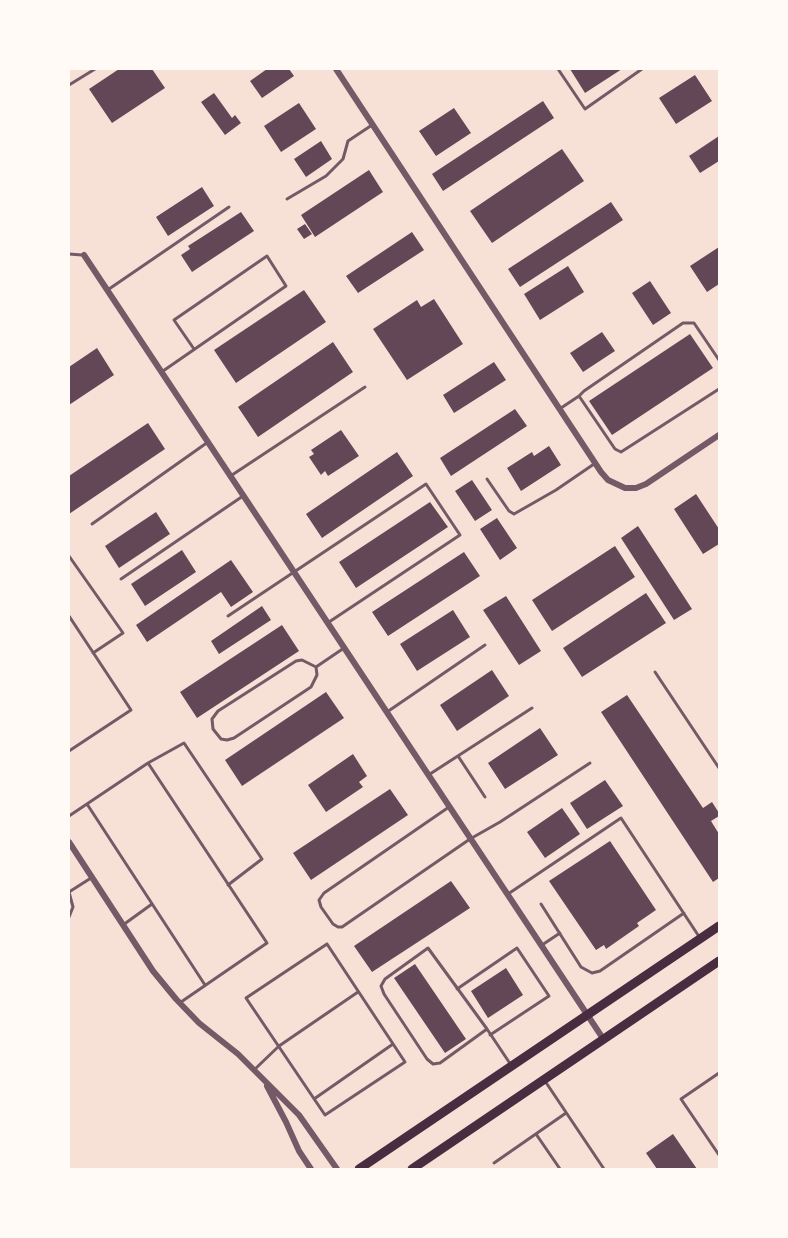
<!DOCTYPE html>
<style>
body{margin:0}
#map{position:relative;width:788px;height:1238px;overflow:hidden;background:#f7e1d7;font-family:Inter,sans-serif}
canvas{display:block}
.frame{position:absolute;inset:0;border:70px solid #fffaf5;pointer-events:none}
</style>
<div id="map">
<canvas width="788" height="1238"></canvas>
<div class="frame"></div>
</div>
<script>
const c = document.querySelector('canvas').getContext('2d');
c.lineJoin = 'round';
function fill(path, color) { c.fillStyle = color; c.fill(path, 'evenodd'); }
const shape = rows => new Path2D(rows.map(r => 'M' + r).join(''));
function stroke(path, color, width, dash) { c.strokeStyle = color; c.lineWidth = width; c.lineCap = dash ? 'butt' : 'round'; c.setLineDash(dash || []); c.stroke(path); }
fill(shape([
 [119,69,152,69,165,88,112,123,89,89],
 [267,69,289,69,294,76,262,98,250,81],
 [570,69,622,69,585,93],
 [695,75,712,101,676,124,659,98],
 [214,93,232,118,235,115,241,123,225,135,201,102],
 [543,101,554,118,443,191,432,174],
 [299,103,316,129,281,152,264,126],
 [454,108,471,133,436,156,419,131],
 [719,136,719,161,700,173,689,156],
 [321,141,332,159,306,177,294,159],
 [562,149,584,181,492,243,470,211],
 [369,170,383,192,315,237,301,215],
 [202,187,214,206,168,236,156,217],
 [611,202,623,220,520,287,508,269],
 [241,212,254,231,192,272,181,255,190,249,188,246],
 [305,224,312,234,304,239,297,229],
 [412,232,424,250,358,293,346,276],
 [719,247,719,284,707,292,690,266],
 [568,266,584,292,540,320,524,294],
 [650,281,671,313,653,325,632,293],
 [304,290,326,322,236,383,214,350],
 [434,299,463,344,407,380,373,329,417,300,421,307],
 [602,332,615,351,583,372,570,353],
 [690,334,713,368,612,435,589,401],
 [333,342,353,372,258,437,238,407],
 [97,348,114,375,69,405,69,367],
 [494,362,506,380,454,413,443,395],
 [515,409,527,426,451,476,440,458],
 [148,423,165,449,69,514,69,476],
 [341,430,359,456,328,476,325,471,321,475,309,457,314,454,311,450],
 [549,446,561,465,521,491,507,468,532,452,534,456],
 [397,452,413,476,322,538,306,514],
 [472,480,492,510,475,521,455,491],
 [696,494,719,529,719,544,703,554,674,509],
 [430,502,448,527,356,588,339,562],
 [156,512,170,534,119,568,105,546],
 [497,518,517,548,500,560,480,529],
 [638,526,692,609,674,620,621,538],
 [615,546,635,577,552,631,532,600],
 [182,550,196,572,145,606,131,584],
 [464,552,480,576,388,636,372,612],
 [231,560,253,592,231,607,221,592,147,642,136,625],
 [646,593,666,623,582,677,563,648],
 [506,596,541,651,519,665,483,610],
 [262,606,271,620,219,654,211,641],
 [453,610,470,637,417,671,400,644],
 [282,625,299,651,197,718,180,692],
 [492,670,509,696,457,731,440,705],
 [326,692,344,718,242,786,225,760],
 [627,695,703,808,712,802,719,813,719,816,711,821,719,834,719,878,713,882,601,712],
 [540,728,558,755,505,789,488,763],
 [353,754,367,776,359,782,363,787,326,812,308,785],
 [605,780,623,806,587,829,570,803],
 [390,789,408,815,311,880,293,853],
 [562,808,580,834,545,858,527,832],
 [610,841,656,910,637,923,639,926,606,949,604,945,596,950,549,881],
 [451,881,470,908,372,972,354,946],
 [415,964,466,1039,445,1053,394,978],
 [506,968,523,995,488,1018,471,991],
 [673,1134,697,1169,657,1169,646,1153]
]), '#644757');
stroke(shape([
 [558,69,585,109,642,69],
 [69,85,95,69],
 [287,199,326,176,343,159,348,141,372,125],
 [69,254,82,255],
 [109,289,229,207],
 [163,371,286,286,267,256,174,320,194,349],
 [579,396,584,391,683,323,694,323,719,360],
 [561,408,579,396,615,449,621,452,719,389],
 [232,475,365,387],
 [487,479,509,511,514,514,556,490,594,464],
 [92,524,208,442],
 [69,556,123,633,93,653],
 [121,579,243,496],
 [69,616,131,710,69,751],
 [228,616,426,484,460,535,329,622],
 [316,667,302,660,296,661,218,711,212,719,213,729,221,739,227,740,234,738,311,687,317,675,316,667,344,648],
 [655,672,719,768],
 [387,712,485,645],
 [458,756,485,797],
 [148,763,184,743,262,859,228,885],
 [430,774,532,708],
 [87,804,205,985],
 [449,807,324,893,319,900,321,907,333,924,338,927,342,927,470,839,500,822,590,763],
 [69,816,148,763,267,943,181,1002],
 [69,892,91,878],
 [69,892,73,907,69,917],
 [508,894,621,818,700,938],
 [541,904,581,967,592,973,600,971,684,913],
 [123,925,152,904],
 [327,944,405,1062,325,1115,246,998,327,944],
 [542,945,560,933],
 [457,989,517,948,549,996,490,1035],
 [487,1029,440,1063,433,1064,427,1059,384,994,381,986,385,979,428,948,487,1029,511,1065],
 [254,1070,279,1046,358,992],
 [719,1073,681,1099,719,1155],
 [545,1081,604,1169],
 [314,1099,393,1044],
 [536,1134,560,1169],
 [494,1163,566,1113]
]), '#755966', 3);
stroke(shape([
 [336,69,601,472,608,480,625,488,636,488,646,484,719,435],
 [84,255,604,1040],
 [69,842,153,971,176,999,199,1023,238,1054,299,1115,337,1169],
 [267,1086,286,1122,299,1151,311,1169]
]), '#755966', 6);
stroke(shape([
 [359,1169,719,926],
 [412,1169,719,961]
]), '#4a2c40', 9);
</script>
